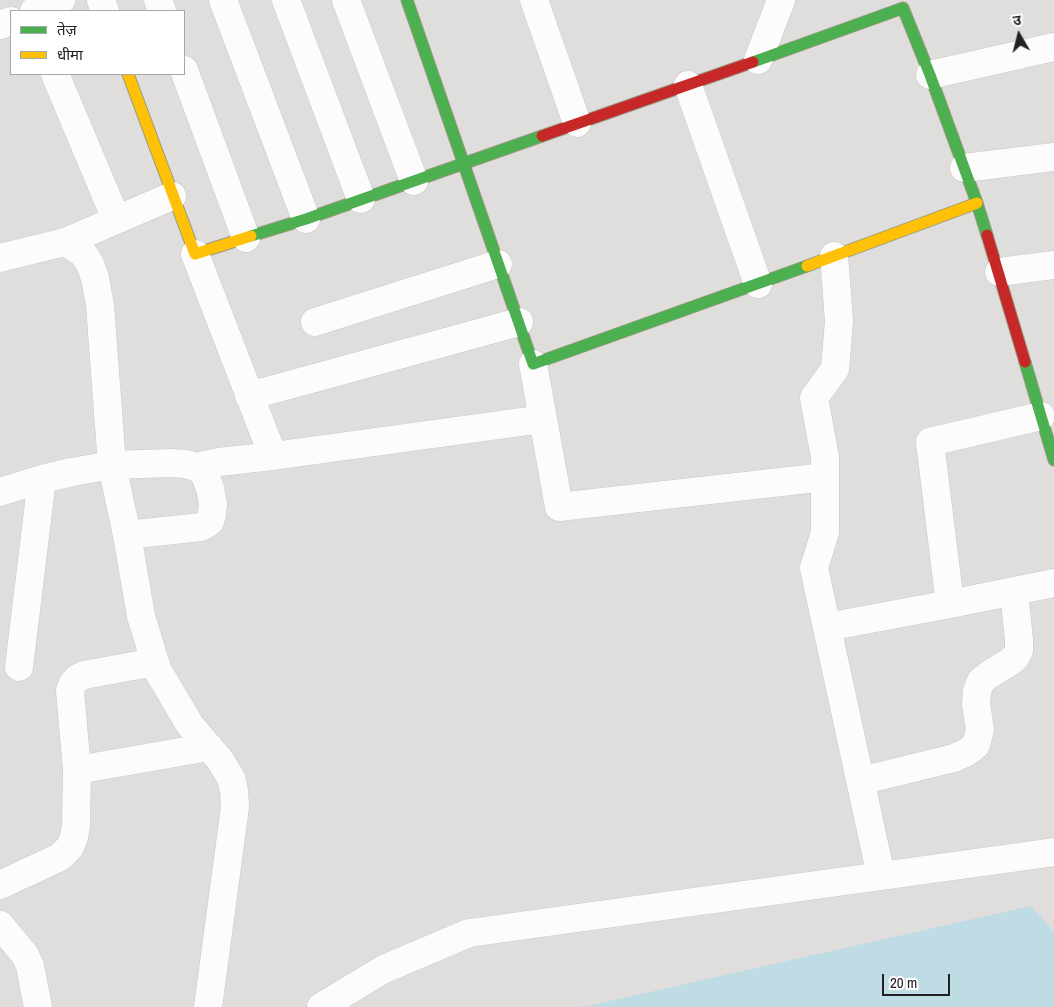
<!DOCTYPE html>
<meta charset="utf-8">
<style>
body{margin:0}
#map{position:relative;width:1054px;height:1007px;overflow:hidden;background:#f0eeeb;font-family:"Archivo Narrow","Noto Sans Devanagari",sans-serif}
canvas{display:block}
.legend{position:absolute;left:10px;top:10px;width:175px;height:65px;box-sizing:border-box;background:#fff;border:1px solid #a7a7a7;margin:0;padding:6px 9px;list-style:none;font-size:15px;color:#222}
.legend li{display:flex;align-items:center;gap:10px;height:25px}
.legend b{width:25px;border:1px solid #a7a7a7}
.north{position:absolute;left:994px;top:10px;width:50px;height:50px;-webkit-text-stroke:4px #fff;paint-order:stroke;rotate:352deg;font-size:14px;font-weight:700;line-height:20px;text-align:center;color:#222}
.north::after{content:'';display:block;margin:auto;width:18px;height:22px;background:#222;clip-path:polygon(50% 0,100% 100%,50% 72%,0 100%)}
.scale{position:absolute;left:882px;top:974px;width:68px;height:22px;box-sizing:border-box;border:2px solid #222;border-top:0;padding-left:6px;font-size:15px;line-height:18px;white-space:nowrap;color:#222;-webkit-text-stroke:4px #fff;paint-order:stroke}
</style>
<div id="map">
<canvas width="1054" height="1007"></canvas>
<ul class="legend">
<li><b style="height:6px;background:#4caf50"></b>तेज़</li>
<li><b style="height:6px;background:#ffc107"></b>धीमा</li>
</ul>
<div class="north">उ</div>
<div class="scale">20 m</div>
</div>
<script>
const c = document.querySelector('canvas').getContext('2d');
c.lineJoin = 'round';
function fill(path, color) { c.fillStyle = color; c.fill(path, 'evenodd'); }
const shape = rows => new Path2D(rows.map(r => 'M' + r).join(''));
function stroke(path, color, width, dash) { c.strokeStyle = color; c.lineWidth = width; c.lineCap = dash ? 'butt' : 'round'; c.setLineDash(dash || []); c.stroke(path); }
fill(shape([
 [0,0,1054,0,1054,1007,0,1007],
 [11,11,184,11,184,74,11,74]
]), '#dfdedc');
fill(shape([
 [1031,906,1054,932,1054,1007,583,1007]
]), '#bfdbe3');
const street = shape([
 [101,0,105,11],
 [158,0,162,11],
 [223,0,306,219],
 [286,0,361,199],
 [346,0,414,181],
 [534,0,577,123],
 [34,11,61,0],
 [0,25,11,21],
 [758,60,773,21,781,0],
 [184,70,246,238],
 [55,74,116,219],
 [930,75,1054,47],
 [688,85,758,284],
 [964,168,1054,157],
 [65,242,83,253,90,264,95,278,100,305,112,465,127,535,141,616,155,662,158,671,190,725,220,760,231,778,234,790,235,807,208,1007],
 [195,254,273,456,543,419],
 [834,256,839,321,835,369,814,398,825,457,825,532,814,568,881,876],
 [0,258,65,242,172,196],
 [999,272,1054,265],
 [315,322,498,264],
 [533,364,559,507,825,477],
 [249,396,519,322],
 [1041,416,930,442,950,604,1054,583],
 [196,467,219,462,273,456],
 [0,492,42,479,72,472,112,465,171,463,186,464,196,467,204,473,210,488,213,504,212,515,210,521,205,525,201,527,127,535],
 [827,627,950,604],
 [19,667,42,479],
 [77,770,209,747],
 [860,781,954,758,967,752,976,745,980,730,976,704,977,691,981,681,990,674,1008,663,1015,658,1019,651,1019,640,1014,591],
 [0,885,60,857,70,847,74,837,76,826,77,770,70,690,73,683,78,678,84,675,155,662],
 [0,925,25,955,30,966,38,1007],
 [321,1007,384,969,469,933,1054,852]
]);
const fast = shape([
 [407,0,533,364,807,266],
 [753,62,903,8,930,75,977,203,987,235],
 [251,236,306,219,542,136],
 [1025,362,1054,460]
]);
const slow = shape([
 [128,74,195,254,251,236],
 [807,266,977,203]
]);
const jam = shape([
 [542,136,753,62],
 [987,235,1025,362]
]);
stroke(street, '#c9c8c7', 29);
stroke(fast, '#999a82', 13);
stroke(slow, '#999a82', 13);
stroke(jam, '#999a82', 13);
stroke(street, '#fdfcfc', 28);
stroke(fast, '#4caf50', 11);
stroke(slow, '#ffc107', 11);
stroke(jam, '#c62828', 11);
</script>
